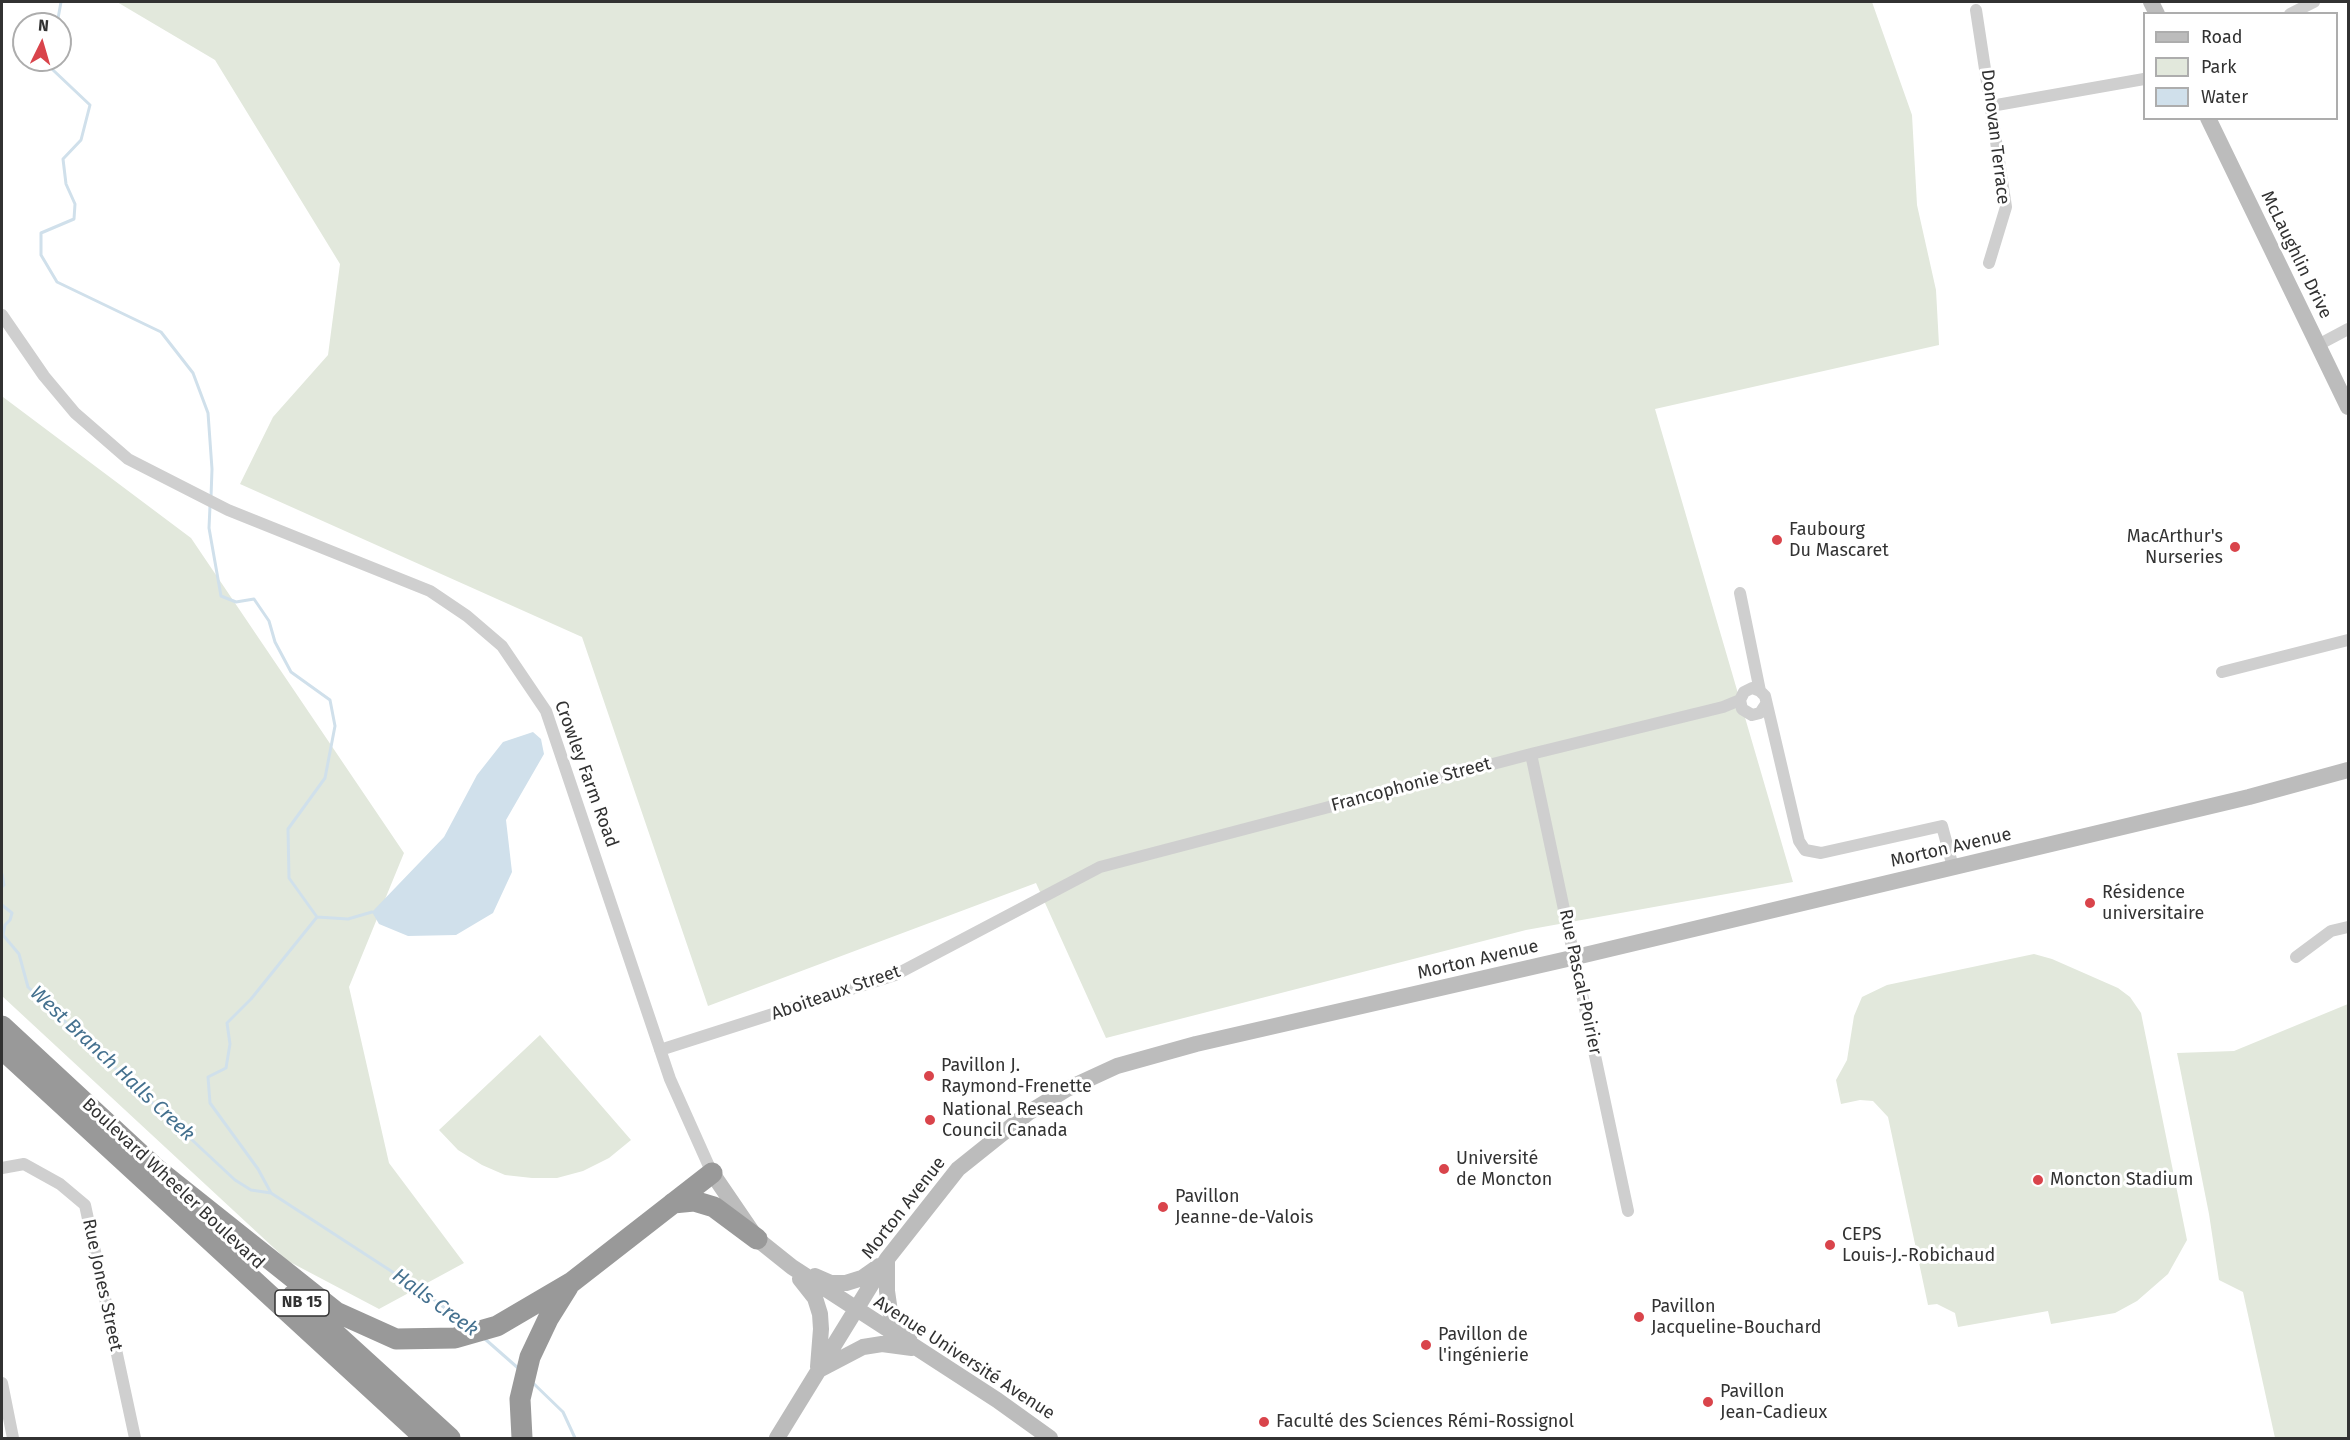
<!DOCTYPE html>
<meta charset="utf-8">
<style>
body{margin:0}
#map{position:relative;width:2350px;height:1440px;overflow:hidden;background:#fff;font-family:"Fira Sans",sans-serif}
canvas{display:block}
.frame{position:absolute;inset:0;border:3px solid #323232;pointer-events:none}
.legend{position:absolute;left:2143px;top:12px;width:195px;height:108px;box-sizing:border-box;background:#fff;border:2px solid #adadad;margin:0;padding:8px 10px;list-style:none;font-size:18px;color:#323232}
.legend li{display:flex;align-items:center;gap:12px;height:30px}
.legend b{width:30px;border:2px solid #adadad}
.north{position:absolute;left:12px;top:12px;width:60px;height:60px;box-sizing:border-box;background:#fff;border:2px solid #adadad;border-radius:50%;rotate:5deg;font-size:16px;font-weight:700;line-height:24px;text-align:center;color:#323232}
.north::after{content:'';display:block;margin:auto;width:21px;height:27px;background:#d9444b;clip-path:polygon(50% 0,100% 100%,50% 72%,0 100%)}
</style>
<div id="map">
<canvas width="2350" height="1440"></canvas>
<div class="frame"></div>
<ul class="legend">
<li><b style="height:8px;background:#bcbcbc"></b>Road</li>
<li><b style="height:16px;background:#e2e8dc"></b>Park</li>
<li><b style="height:16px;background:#d0e0eb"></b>Water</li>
</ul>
<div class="north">N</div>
</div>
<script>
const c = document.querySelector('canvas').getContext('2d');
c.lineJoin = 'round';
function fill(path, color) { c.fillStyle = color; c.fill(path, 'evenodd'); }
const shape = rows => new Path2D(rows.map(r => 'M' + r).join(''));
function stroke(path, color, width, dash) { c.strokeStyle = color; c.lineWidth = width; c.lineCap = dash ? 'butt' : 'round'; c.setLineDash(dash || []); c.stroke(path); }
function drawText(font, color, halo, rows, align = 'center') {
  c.font = font + ' "Fira Sans",sans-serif'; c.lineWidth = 6; c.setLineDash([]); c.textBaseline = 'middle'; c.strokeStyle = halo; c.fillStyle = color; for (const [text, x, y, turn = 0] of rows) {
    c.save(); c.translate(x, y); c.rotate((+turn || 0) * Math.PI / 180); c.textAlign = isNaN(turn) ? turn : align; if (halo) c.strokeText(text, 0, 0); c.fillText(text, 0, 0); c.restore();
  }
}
fill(shape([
 [117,2,1872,2,1912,115,1917,205,1936,290,1939,345,1655,409,1793,882,1526,930,1106,1038,1036,883,708,1006,582,637,240,484,273,417,328,355,340,264,215,60],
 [3,397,191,538,404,853,349,987,389,1163,464,1263,379,1309,288,1261,2,996,2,398],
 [2034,954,2052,959,2118,988,2130,997,2141,1013,2187,1240,2168,1274,2137,1301,2115,1313,2051,1324,2048,1311,1958,1327,1955,1313,1937,1304,1928,1305,1888,1117,1873,1101,1860,1100,1841,1104,1836,1080,1847,1060,1854,1016,1862,997,1887,985],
 [2348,1004,2348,1438,2275,1438,2243,1292,2219,1280,2209,1214,2177,1053,2234,1051],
 [540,1035,631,1140,609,1158,583,1171,557,1178,532,1178,505,1175,482,1165,458,1150,439,1130]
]), '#e2e8dc');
fill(shape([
 [533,732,541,739,544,754,506,820,512,872,493,913,456,935,408,936,379,924,372,912,444,837,477,775,503,742]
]), '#d0e0eb');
stroke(shape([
 [57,24,61,2],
 [46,60,53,70,90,105,81,140,63,159,66,184,75,204,74,219,41,233,41,255,57,282,161,332,193,373,208,413,212,469,211,497],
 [210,506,209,528,221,596,236,602,254,599,269,621,275,642,291,672,330,700,335,726,325,778,288,829,289,878,317,917],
 [2,874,4,885,2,887],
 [2,905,12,913,10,920,5,925,3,935,19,954,28,987,235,1180,251,1190,271,1193,428,1295,468,1326],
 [317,917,348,919,372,912],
 [271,1193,258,1169,210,1103,208,1077,226,1068,230,1044,227,1023,251,999,317,917],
 [485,1339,518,1368],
 [533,1383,563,1412,575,1438]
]), '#d0e0eb', 3);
stroke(shape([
 [1976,10,2006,207,1989,263],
 [2290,14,2314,2],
 [1991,106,2144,79],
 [2,315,44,376,75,413,128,459,228,510,430,591,467,616,502,646,546,711,670,1079,712,1173],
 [2318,345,2348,329],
 [1740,593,1760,691],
 [2222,672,2348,640],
 [1766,704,1760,713,1752,715,1742,709,1740,700,1744,692,1752,688,1760,691,1765,696,1799,841,1805,850,1821,853,1942,826,1953,867],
 [1531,754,1628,1211],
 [2296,957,2331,931,2348,927],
 [660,1050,895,975,1100,867,1531,754,1723,707,1740,700],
 [2,1168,24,1164,60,1184,85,1205,135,1438],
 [2,1383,13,1438]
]), '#cfcfcf', 12);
stroke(shape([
 [2151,2,2157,14],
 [2208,118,2348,407],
 [712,1173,757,1239,792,1267,997,1400,1050,1438],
 [887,1260,887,1291,890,1312,897,1325,909,1338],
 [815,1276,831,1283,846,1283,862,1278,879,1266],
 [800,1279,815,1298,820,1314,821,1329,818,1367],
 [821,1369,863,1347,882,1344,912,1348],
 [777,1438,887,1259,958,1169,1028,1113,1067,1089,1117,1066,1196,1044,1576,957,2249,797,2348,770]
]), '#bcbcbc', 16);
stroke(shape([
 [2,1026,164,1176],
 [2,1049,425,1438],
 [154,1167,336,1312,396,1339,455,1338,497,1326,572,1282,712,1173],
 [673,1203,694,1201,714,1207,757,1239],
 [293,1295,450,1438],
 [522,1438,520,1399,530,1357,548,1319,568,1287]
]), '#999', 21);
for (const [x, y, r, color] of [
 [1777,540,6,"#d9444b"],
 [2235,547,6,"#d9444b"],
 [2090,903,6,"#d9444b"],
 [929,1076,6,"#d9444b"],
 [930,1120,6,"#d9444b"],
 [1444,1169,6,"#d9444b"],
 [2038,1180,6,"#d9444b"],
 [1163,1207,6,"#d9444b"],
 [1830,1245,6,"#d9444b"],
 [1639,1317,6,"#d9444b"],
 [1426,1345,6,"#d9444b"],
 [1708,1402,6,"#d9444b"],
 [1264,1422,6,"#d9444b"]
]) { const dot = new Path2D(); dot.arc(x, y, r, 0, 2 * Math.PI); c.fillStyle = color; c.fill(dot); stroke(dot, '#fff', 2); }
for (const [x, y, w] of [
 [302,1303,54]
]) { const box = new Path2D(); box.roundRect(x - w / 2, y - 13, w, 26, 4.5); c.fillStyle = '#fff'; c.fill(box); stroke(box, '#323232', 1.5); }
drawText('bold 16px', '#323232', null, [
 ["NB 15",302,1303]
]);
drawText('18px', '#323232', '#fff', [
 ["Donovan Terrace",1995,137,83],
 ["McLaughlin Drive",2296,255,64],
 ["Crowley Farm Road",586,774,70],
 ["Francophonie Street",1411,785,-15],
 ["Morton Avenue",1951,848,-13],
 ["Morton Avenue",1478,960,-13],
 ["Rue Pascal-Poirier",1580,982,78],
 ["Aboiteaux Street",836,993,-19],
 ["Boulevard Wheeler Boulevard",173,1184,43],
 ["Morton Avenue",904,1208,-52],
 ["Rue Jones Street",102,1285,78],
 ["Avenue Université Avenue",964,1358,33]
]);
drawText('18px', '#323232', '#fff', [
 ["Faubourg",1789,530],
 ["Du Mascaret",1789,551],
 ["MacArthur's",2223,537,"right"],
 ["Nurseries",2223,558,"right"],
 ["Résidence",2102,893],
 ["universitaire",2102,914],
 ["Pavillon J.",941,1066],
 ["Raymond-Frenette",941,1087],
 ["National Reseach",942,1110],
 ["Council Canada",942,1131],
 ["Université",1456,1159],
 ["de Moncton",1456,1180],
 ["Moncton Stadium",2050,1180],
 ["Pavillon",1175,1197],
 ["Jeanne-de-Valois",1175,1218],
 ["CEPS",1842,1235],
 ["Louis-J.-Robichaud",1842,1256],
 ["Pavillon",1651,1307],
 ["Jacqueline-Bouchard",1651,1328],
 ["Pavillon de",1438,1335],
 ["l'ingénierie",1438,1356],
 ["Pavillon",1720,1392],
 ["Jean-Cadieux",1720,1413],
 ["Faculté des Sciences Rémi-Rossignol",1276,1422]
], 'left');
drawText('italic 20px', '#45718f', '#fff', [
 ["West Branch Halls Creek",112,1064,43],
 ["Halls Creek",435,1303,36]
]);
</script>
